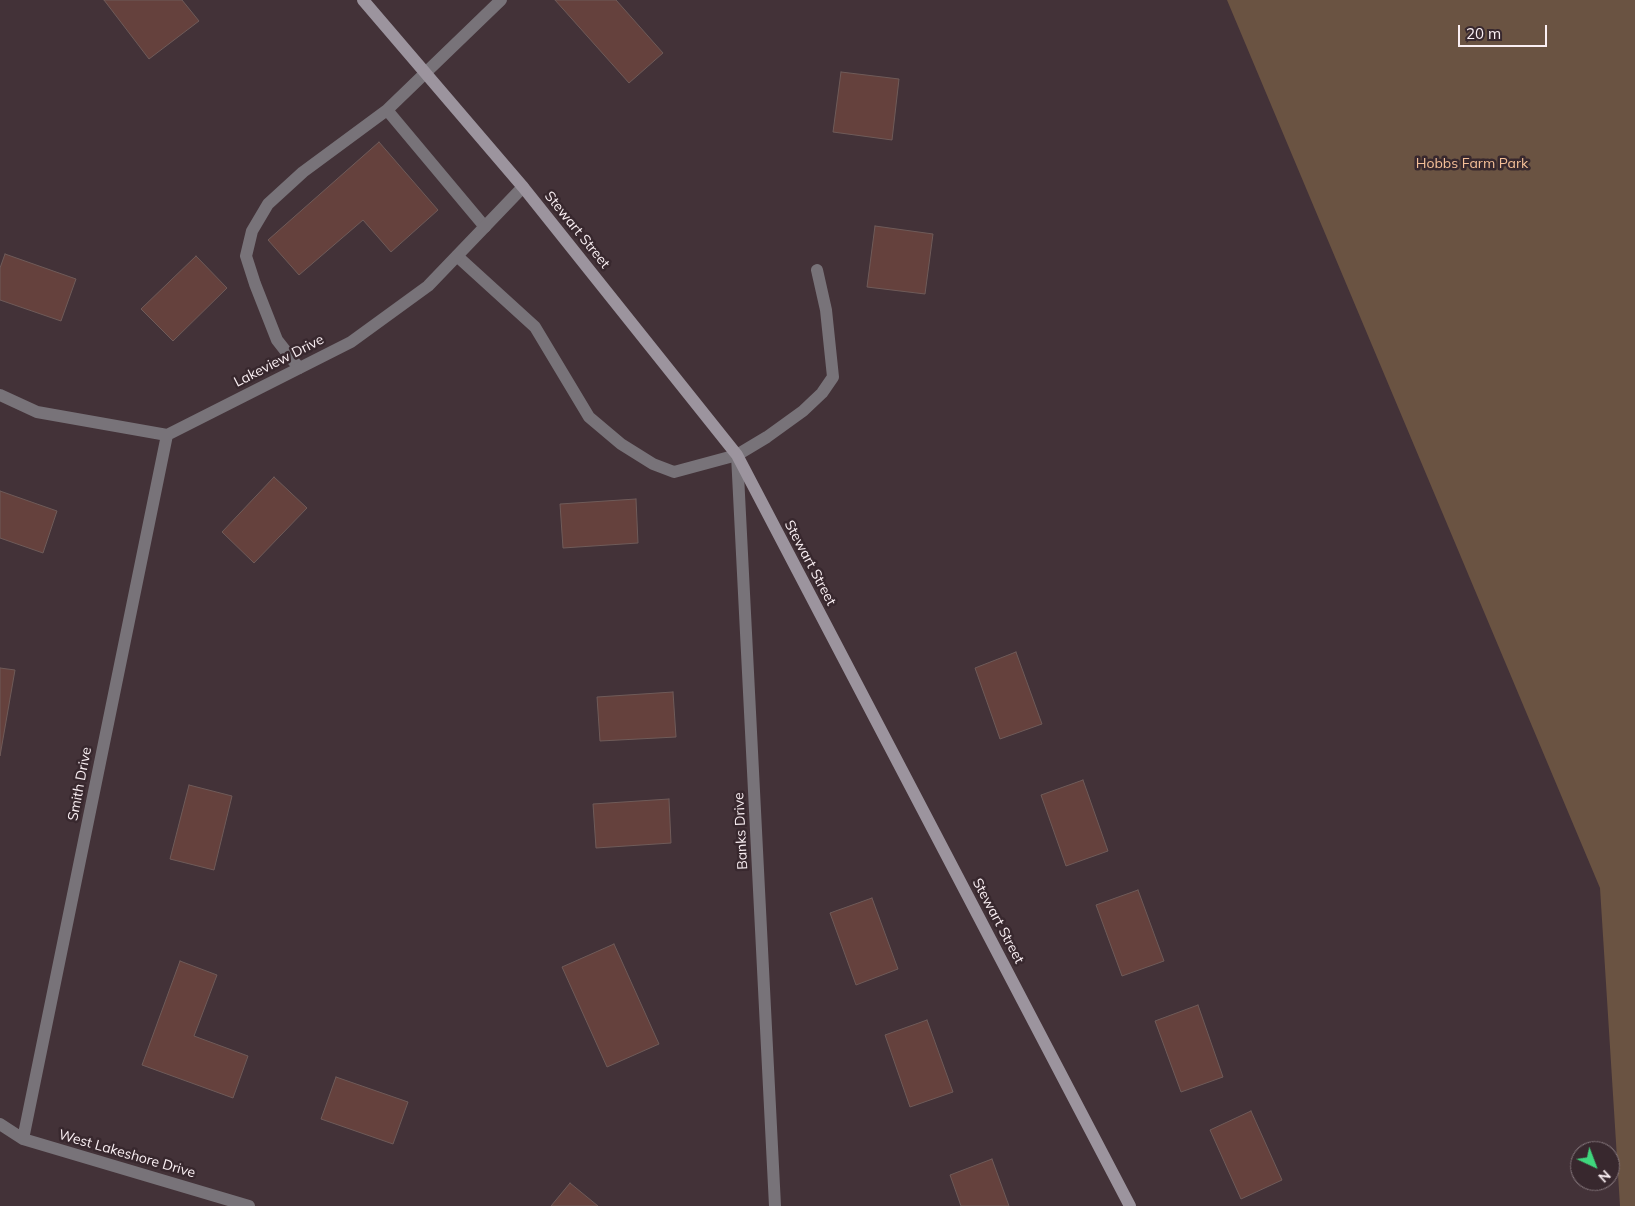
<!DOCTYPE html>
<style>
body{margin:0}
#map{position:relative;width:1635px;height:1206px;overflow:hidden;background:#433238;font-family:Mulish,sans-serif}
canvas{display:block}
.north{position:absolute;left:1570px;top:1141px;width:50px;height:50px;box-sizing:border-box;background:#38282e;border:1px solid #86787d;border-radius:50%;rotate:137deg;font-size:14px;font-weight:700;line-height:20px;text-align:center;color:#faeff3}
.north::after{content:'';display:block;margin:auto;width:18px;height:22px;background:#3fd77d;clip-path:polygon(50% 0,100% 100%,50% 72%,0 100%)}
.scale{position:absolute;left:1458px;top:25px;width:89px;height:22px;box-sizing:border-box;border:2px solid #faeff3;border-top:0;padding-left:6px;font-size:15px;line-height:18px;white-space:nowrap;color:#faeff3;-webkit-text-stroke:4px #38282e;paint-order:stroke}
</style>
<div id="map">
<canvas width="1635" height="1206"></canvas>
<div class="north">N</div>
<div class="scale">20 m</div>
</div>
<script>
const c = document.querySelector('canvas').getContext('2d');
c.lineJoin = 'round';
function fill(path, color) { c.fillStyle = color; c.fill(path, 'evenodd'); }
const shape = rows => new Path2D(rows.map(r => 'M' + r).join(''));
function stroke(path, color, width, dash) { c.strokeStyle = color; c.lineWidth = width; c.lineCap = dash ? 'butt' : 'round'; c.setLineDash(dash || []); c.stroke(path); }
function drawText(font, color, halo, rows, align = 'center') {
  c.font = font + ' Mulish,sans-serif'; c.lineWidth = 5; c.setLineDash([]); c.textBaseline = 'middle'; c.strokeStyle = halo; c.fillStyle = color; for (const [text, x, y, turn = 0] of rows) {
    c.save(); c.translate(x, y); c.rotate((+turn || 0) * Math.PI / 180); c.textAlign = isNaN(turn) ? turn : align; if (halo) c.strokeText(text, 0, 0); c.fillText(text, 0, 0); c.restore();
  }
}
fill(shape([
 [1227,0,1635,0,1635,1206,1620,1206,1600,888]
]), '#6a5342');
const building = shape([
 [104,0,182,0,199,21,149,59,104,0],
 [555,0,616,0,663,53,629,83,555,0],
 [841,72,899,79,892,140,833,132,841,72],
 [379,142,438,210,391,252,363,220,299,275,268,240,379,142],
 [875,226,933,234,925,294,867,287,875,226],
 [5,254,76,279,61,321,0,300,0,268,5,254],
 [196,256,227,288,173,341,141,309,196,256],
 [274,477,307,508,254,563,222,532,274,477],
 [0,491,57,511,43,553,0,538,0,491],
 [636,499,638,543,563,548,560,504,636,499],
 [1016,652,1042,724,1000,739,975,668,1016,652],
 [0,668,15,670,0,756,0,668],
 [673,692,676,737,600,741,597,697,673,692],
 [1083,780,1108,851,1066,866,1041,795,1083,780],
 [189,785,232,796,214,870,170,859,189,785],
 [669,799,671,843,596,848,593,804,669,799],
 [1138,890,1164,961,1122,976,1096,905,1138,890],
 [872,898,898,969,856,985,830,913,872,898],
 [614,944,659,1044,607,1067,562,967,614,944],
 [180,961,217,975,194,1036,248,1056,233,1098,142,1065,180,961],
 [1198,1005,1223,1077,1181,1092,1155,1021,1198,1005],
 [927,1020,953,1092,910,1107,885,1035,927,1020],
 [336,1077,408,1102,393,1144,321,1119,336,1077],
 [1251,1111,1282,1180,1241,1199,1210,1130,1251,1111],
 [992,1159,1009,1206,961,1206,950,1175,992,1159],
 [570,1183,598,1206,551,1206,570,1183]
]);
fill(building, '#65413d');
stroke(building, '#6f5b59', 1);
stroke(shape([
 [387,110,485,227],
 [457,256,535,327,589,417,621,444,653,464,674,472,737,455,767,437,803,411,822,393,833,377,826,310,817,270],
 [299,368,277,340,255,284,246,256,252,231,268,204,303,172,387,110,501,0]
]), '#787379', 12);
stroke(shape([
 [0,395,37,412,167,435,351,342,428,286,523,187],
 [737,455,775,1206],
 [0,1124,23,1139,249,1206],
 [23,1139,167,435]
]), '#787379', 12);
stroke(shape([
 [363,0,523,187,737,455,1130,1206]
]), '#9c949e', 12);
drawText('14px', '#f5bf98', '#38282e', [
 ["Hobbs Farm Park",1472,164]
]);
drawText('14px', '#faeff3', '#38282e', [
 ["Stewart Street",577,230,51],
 ["Lakeview Drive",279,361,-27],
 ["Stewart Street",810,563,62],
 ["Smith Drive",80,784,-79],
 ["Banks Drive",741,831,-93],
 ["Stewart Street",998,921,62],
 ["West Lakeshore Drive",127,1154,16]
]);
</script>
